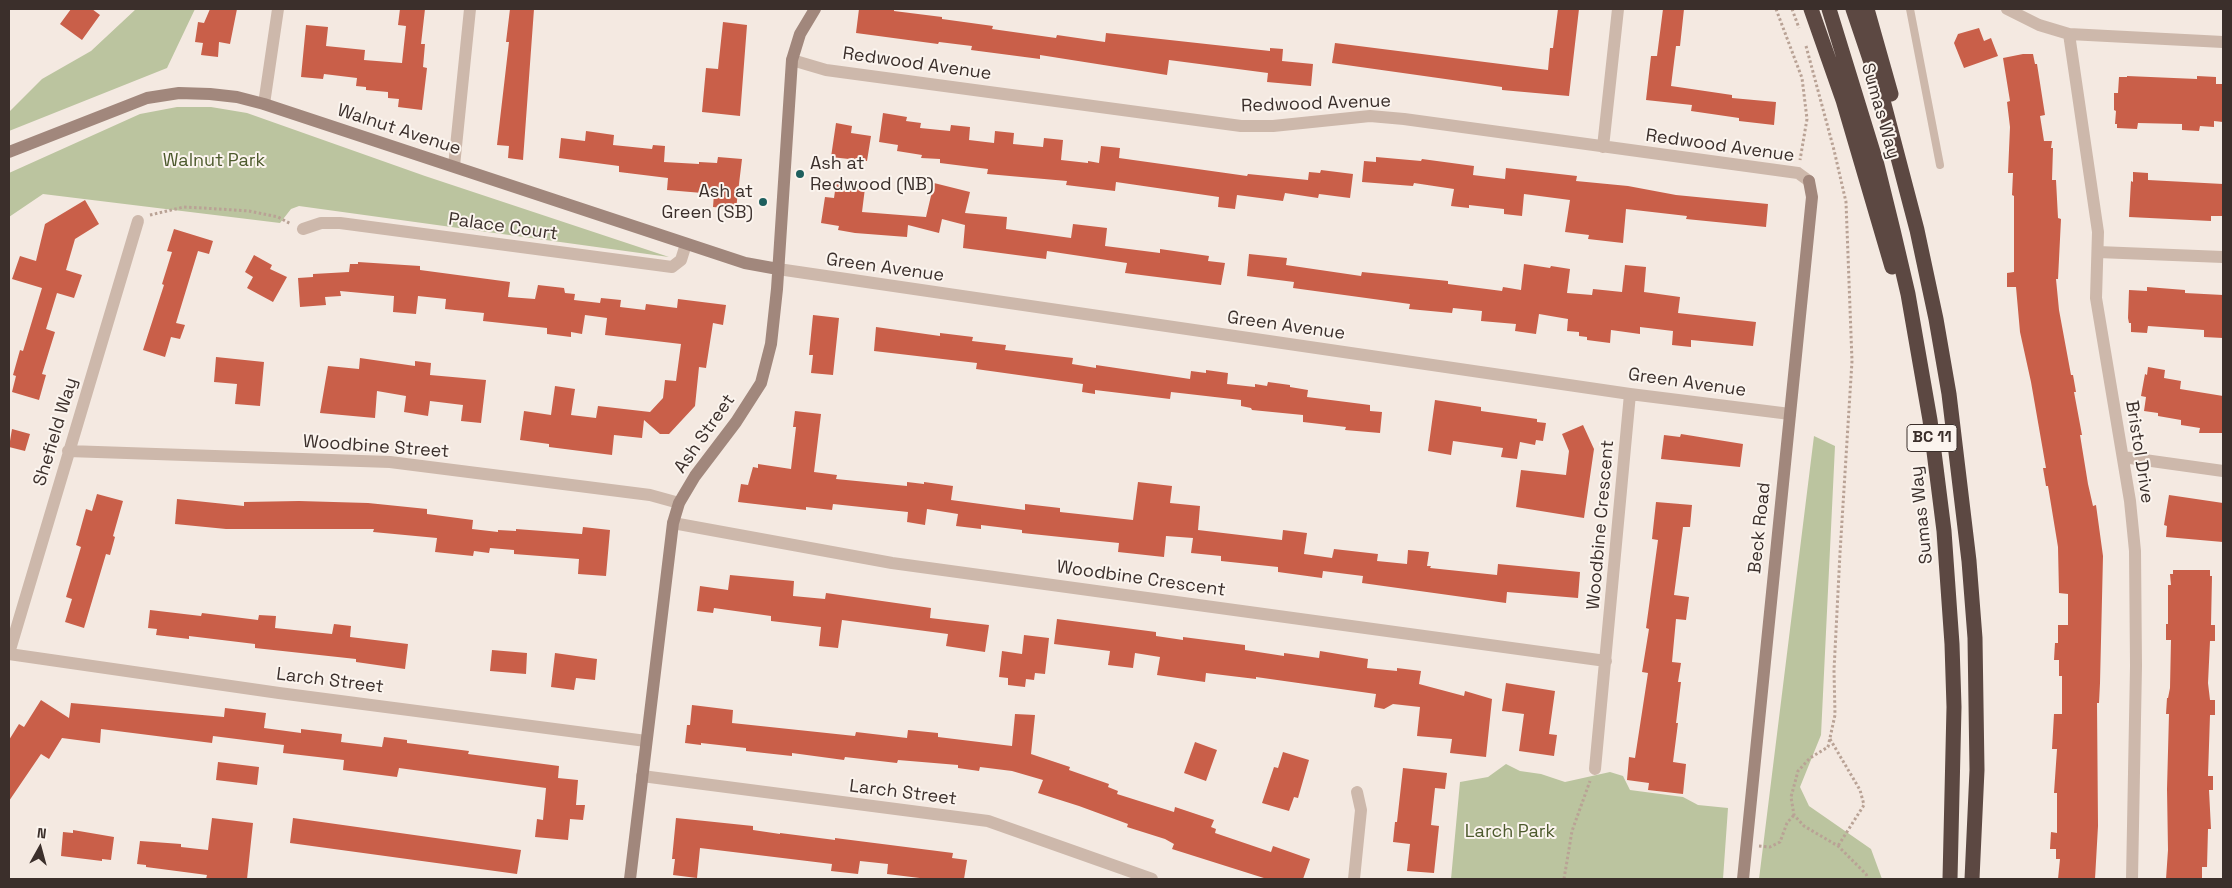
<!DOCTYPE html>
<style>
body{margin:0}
#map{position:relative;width:2232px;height:888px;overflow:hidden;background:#f4e9e1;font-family:"Space Grotesk",sans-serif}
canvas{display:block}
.frame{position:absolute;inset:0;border:10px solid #3b2f2b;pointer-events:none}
.north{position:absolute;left:15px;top:823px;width:50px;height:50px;-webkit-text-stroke:4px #fbf4ee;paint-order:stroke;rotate:7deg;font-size:14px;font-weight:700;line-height:20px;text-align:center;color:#3b2f2b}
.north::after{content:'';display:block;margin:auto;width:18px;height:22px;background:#3b2f2b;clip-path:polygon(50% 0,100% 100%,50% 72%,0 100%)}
</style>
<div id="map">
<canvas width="2232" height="888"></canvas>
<div class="frame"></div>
<div class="north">N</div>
</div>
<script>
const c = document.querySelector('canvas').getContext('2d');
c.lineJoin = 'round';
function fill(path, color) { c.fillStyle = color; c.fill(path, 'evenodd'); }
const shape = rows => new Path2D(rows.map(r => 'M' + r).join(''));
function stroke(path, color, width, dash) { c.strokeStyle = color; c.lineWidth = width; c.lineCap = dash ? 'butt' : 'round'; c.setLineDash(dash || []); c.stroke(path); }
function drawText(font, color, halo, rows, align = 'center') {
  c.font = font + ' "Space Grotesk",sans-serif'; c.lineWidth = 4; c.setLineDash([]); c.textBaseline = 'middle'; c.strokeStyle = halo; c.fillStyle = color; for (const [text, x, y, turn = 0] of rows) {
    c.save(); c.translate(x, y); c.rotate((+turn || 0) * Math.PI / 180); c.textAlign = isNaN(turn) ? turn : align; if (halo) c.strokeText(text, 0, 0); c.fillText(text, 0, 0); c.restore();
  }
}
fill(shape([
 [136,9,195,9,167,68,9,131,9,112,42,79,91,51],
 [177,107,211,107,247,113,425,176,669,257,299,206,291,209,280,223,43,194,9,217,9,173,140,114],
 [1814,436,1835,446,1821,735,1800,787,1809,806,1871,849,1882,879,1759,879],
 [1506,764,1520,771,1541,774,1565,782,1610,772,1623,776,1630,790,1683,797,1698,805,1728,808,1723,879,1451,879,1460,782,1488,777]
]), '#bbc49f');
fill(shape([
 [71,9,92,9,100,15,82,40,60,24],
 [210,9,237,9,230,44,219,42,218,57,201,55,203,43,195,42,198,22,204,23],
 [400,9,425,9,421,44,425,44,423,67,427,68,422,110,398,107,399,99,388,98,388,92,366,90,366,87,356,86,357,78,324,74,323,79,301,77,306,25,328,27,326,46,365,50,364,60,402,63,406,26,398,25],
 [510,9,534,9,523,160,508,158,509,146,497,145,509,42,506,42],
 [859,9,894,9,894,11,942,17,942,19,993,26,992,29,1056,38,1057,35,1105,42,1106,33,1270,51,1270,48,1283,49,1282,61,1313,64,1311,86,1267,82,1268,73,1169,60,1167,75,1040,55,1040,59,971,50,972,46,939,42,938,44,856,33],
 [1558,9,1579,9,1569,96,1502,90,1502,87,1332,63,1335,43,1548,70,1550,48,1553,48],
 [1663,9,1684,9,1680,46,1676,46,1671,86,1732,95,1732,98,1776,102,1774,125,1739,121,1739,118,1691,111,1692,105,1646,100,1651,56,1657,56],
 [723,22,747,25,740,116,702,112,706,68,718,69],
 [1979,28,1984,41,1991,38,1998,56,1964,68,1954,43,1958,34],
 [2023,54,2033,54,2035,64,2037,64,2045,115,2040,116,2044,141,2052,141,2051,148,2053,148,2052,180,2056,180,2058,218,2061,219,2058,279,2056,279,2059,310,2071,375,2073,375,2076,392,2074,392,2082,435,2080,435,2088,484,2093,506,2096,505,2103,556,2100,683,2099,703,2097,703,2098,826,2095,879,2058,879,2060,859,2056,859,2056,849,2050,849,2051,832,2057,833,2057,793,2054,793,2057,749,2052,749,2054,714,2062,714,2062,676,2059,676,2059,660,2054,660,2055,643,2058,643,2058,625,2068,625,2068,594,2059,593,2058,547,2048,486,2046,486,2043,468,2046,468,2031,382,2020,332,2016,287,2007,287,2007,273,2014,272,2014,196,2012,195,2013,173,2008,173,2010,127,2007,102,2010,101,2003,58],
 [2127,76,2197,79,2197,76,2216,77,2216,84,2223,84,2223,122,2214,121,2214,127,2200,126,2199,131,2182,130,2182,124,2138,123,2137,129,2117,128,2117,124,2115,124,2116,111,2114,110,2114,93,2118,93,2119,77,2127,77],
 [883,113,907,117,906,121,921,123,920,128,950,131,951,125,970,127,969,140,994,143,995,131,1014,133,1013,144,1043,147,1044,138,1063,140,1061,160,1088,163,1088,161,1099,163,1101,146,1120,148,1119,158,1247,176,1248,174,1308,180,1309,172,1320,173,1321,170,1353,174,1350,198,1319,194,1318,198,1285,193,1283,201,1237,195,1235,209,1218,207,1219,197,1116,182,1115,191,1066,185,1067,181,987,174,988,169,940,163,940,159,921,158,922,155,897,151,898,145,879,142],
 [836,123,852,126,851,133,871,136,867,161,831,157],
 [586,131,614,135,613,145,652,149,653,145,665,146,664,162,699,164,699,162,717,163,718,157,742,159,736,209,713,207,714,194,667,190,668,178,619,172,619,166,559,158,561,138,585,141],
 [1376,157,1421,161,1422,159,1474,166,1473,175,1505,179,1506,168,1577,176,1576,181,1628,186,1676,195,1768,204,1766,227,1686,219,1687,216,1626,209,1623,243,1588,239,1589,235,1565,232,1570,200,1524,194,1522,216,1504,214,1504,209,1469,205,1469,208,1451,206,1454,189,1414,183,1413,186,1362,182,1364,161,1376,162],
 [2133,172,2148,173,2148,180,2223,184,2223,216,2211,216,2211,221,2129,217,2131,181,2133,182],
 [934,183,970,192,965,213,1007,217,1006,229,1071,238,1073,224,1107,228,1105,246,1160,253,1160,249,1209,256,1208,261,1225,263,1221,285,1125,273,1127,263,1047,251,1046,259,963,248,965,225,942,219,939,233,908,225,907,237,855,233,838,230,839,226,821,223,825,197,834,198,836,184,865,188,862,212,926,217],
 [85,200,99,224,75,239,66,270,82,275,74,298,57,293,46,329,55,332,42,374,46,375,39,400,12,392,16,376,13,375,20,350,23,351,42,288,12,279,20,256,36,261,45,224],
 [174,229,213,241,209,254,198,251,176,323,185,325,180,339,171,337,165,357,143,350,164,285,162,284,172,252,167,251],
 [1249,254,1287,258,1286,265,1361,276,1362,272,1448,281,1448,284,1502,291,1503,287,1521,290,1524,264,1550,268,1551,266,1570,269,1567,293,1592,295,1593,289,1622,292,1625,265,1646,267,1644,292,1680,297,1678,313,1756,322,1753,346,1691,340,1691,347,1672,345,1673,331,1640,327,1640,334,1611,330,1610,343,1587,340,1587,337,1579,336,1579,332,1567,331,1568,319,1539,314,1536,334,1515,331,1516,324,1481,321,1482,311,1453,308,1452,313,1409,309,1410,304,1293,288,1294,282,1247,276],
 [254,255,272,265,270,269,287,277,273,302,247,288,253,277,245,272],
 [358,262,420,266,420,270,510,282,508,297,535,299,538,285,564,288,565,293,575,294,574,300,600,303,601,298,621,300,620,307,645,310,646,304,677,308,678,299,726,305,723,325,713,323,706,368,699,367,695,406,669,434,660,434,644,420,642,438,614,435,612,455,549,447,549,444,520,440,524,411,551,415,555,386,575,389,571,415,596,418,598,406,650,412,663,398,665,380,676,381,681,344,605,335,607,318,585,315,582,334,571,332,571,337,547,334,547,328,483,321,484,313,445,309,446,299,418,296,416,314,393,312,394,296,340,291,341,296,325,297,326,305,300,307,298,278,313,277,313,274,349,272,350,264,358,264],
 [2147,287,2185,290,2185,293,2223,295,2223,338,2204,337,2204,330,2148,326,2147,333,2131,332,2131,323,2129,323,2128,318,2129,290,2147,291],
 [813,315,839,318,833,375,811,373,813,355,809,355],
 [876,327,940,336,940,333,973,337,972,341,1006,345,1005,350,1073,358,1072,364,1096,368,1096,365,1190,379,1191,371,1206,373,1206,370,1228,373,1227,384,1255,387,1255,384,1267,386,1268,382,1290,385,1290,387,1308,390,1307,397,1370,405,1370,411,1382,412,1380,433,1345,430,1346,427,1303,422,1303,415,1252,410,1251,408,1241,406,1241,400,1171,392,1170,399,1095,390,1095,394,1082,392,1083,384,976,369,977,363,874,351],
 [216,357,264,362,260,406,235,404,237,384,214,382],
 [360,358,415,366,415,361,431,363,430,375,486,380,481,423,461,421,463,405,430,401,428,416,404,412,406,396,377,391,375,418,320,413,328,366,359,369],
 [2148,367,2165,370,2164,378,2181,381,2180,389,2223,396,2223,433,2199,433,2200,428,2181,425,2181,420,2158,416,2158,413,2144,411,2146,397,2141,396,2145,374,2147,375],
 [1435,400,1481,407,1481,411,1537,419,1537,422,1546,423,1543,441,1536,440,1535,445,1520,442,1517,459,1501,457,1503,448,1453,441,1451,455,1428,451],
 [795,411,821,414,814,472,837,475,836,479,907,486,907,482,924,484,924,482,953,486,951,500,1025,510,1025,504,1060,508,1060,512,1133,520,1138,482,1172,486,1170,503,1200,506,1198,530,1282,540,1283,530,1307,533,1304,554,1332,558,1334,549,1378,554,1377,561,1407,564,1408,550,1429,552,1427,566,1431,566,1430,568,1497,575,1498,564,1580,572,1578,598,1507,592,1506,603,1362,583,1363,576,1323,571,1322,578,1278,572,1278,567,1221,561,1221,556,1191,553,1193,538,1166,536,1164,557,1118,552,1119,543,1022,533,1022,530,981,525,981,529,956,526,958,514,927,509,925,525,907,522,908,512,833,504,832,510,806,507,806,510,738,502,741,484,748,485,753,467,758,468,758,464,791,469,796,427,793,427],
 [1583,425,1594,449,1584,518,1516,507,1521,470,1566,475,1569,451,1562,434],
 [12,429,30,434,25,451,9,447],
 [1681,434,1743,444,1740,467,1661,459,1664,435,1680,437],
 [97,494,123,501,113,536,115,537,110,555,106,554,84,628,65,622,72,599,66,597,81,547,76,545,86,509,92,511],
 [2169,495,2223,503,2223,542,2166,537,2167,526,2164,525],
 [177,499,244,506,244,502,299,501,368,503,427,509,427,514,473,520,472,529,498,532,498,530,516,531,516,529,582,534,583,527,610,530,606,576,578,574,579,559,514,554,514,550,490,548,489,553,474,551,473,556,435,552,437,538,373,532,374,529,226,529,175,524],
 [1656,502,1692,505,1690,527,1683,527,1674,595,1689,597,1686,620,1676,619,1672,662,1681,663,1678,682,1681,682,1676,723,1678,723,1673,762,1686,764,1683,794,1648,790,1649,783,1627,780,1629,757,1635,758,1648,673,1642,672,1649,629,1646,628,1658,540,1652,539],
 [2173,570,2210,570,2210,576,2212,576,2211,625,2215,625,2215,641,2210,641,2208,683,2210,700,2215,700,2215,715,2210,715,2208,776,2213,776,2213,790,2209,790,2211,829,2208,829,2207,867,2202,867,2202,879,2166,879,2168,850,2167,789,2169,714,2166,714,2167,698,2168,698,2170,688,2171,640,2166,640,2166,624,2168,624,2168,585,2171,585,2170,574,2173,574],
 [730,575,794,581,793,596,825,599,826,593,931,608,930,618,989,625,985,652,946,646,948,634,842,620,838,648,819,646,821,627,771,621,771,616,714,608,713,613,697,611,700,586,728,590],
 [150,610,201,616,202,613,258,620,259,615,276,616,275,628,332,634,334,624,351,626,350,637,408,644,405,669,356,662,356,659,255,648,255,644,189,636,189,639,156,635,157,629,148,628],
 [1057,619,1156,632,1156,636,1183,640,1183,637,1245,645,1245,650,1284,656,1284,653,1319,658,1320,651,1368,659,1367,668,1397,671,1397,668,1421,671,1419,684,1464,696,1465,691,1492,699,1486,757,1450,753,1452,739,1417,736,1420,707,1393,704,1384,709,1374,707,1376,694,1256,677,1256,679,1206,673,1205,682,1157,675,1160,657,1135,653,1133,668,1108,665,1110,651,1054,644],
 [1024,635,1049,638,1045,674,1035,673,1034,680,1026,679,1025,687,1008,685,1008,678,999,677,1002,651,1022,654],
 [492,650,527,653,526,674,490,671],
 [555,653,597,659,595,680,576,678,574,690,551,687],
 [1506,683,1555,691,1549,734,1557,735,1554,756,1519,751,1524,714,1502,711],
 [41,700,69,718,71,703,224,717,225,708,266,713,264,728,301,733,301,729,342,734,341,742,382,747,384,737,407,740,407,743,469,751,468,754,559,766,558,778,578,780,576,805,585,805,583,820,570,819,568,840,535,837,537,819,543,820,546,788,399,768,397,777,343,770,344,760,283,753,284,745,213,736,212,743,101,729,100,743,62,738,49,759,41,754,9,801,9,740,19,724,24,727],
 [692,705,733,710,732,723,855,736,856,732,907,738,908,730,938,733,938,737,1012,746,1015,714,1035,715,1031,754,1070,767,1069,770,1109,784,1108,787,1118,791,1117,794,1174,812,1175,807,1214,820,1211,827,1216,829,1215,833,1271,852,1273,846,1310,859,1303,879,1267,879,1172,849,1174,844,1165,839,1127,827,1128,824,1079,806,1038,793,1043,780,1012,771,980,767,979,771,958,768,958,765,898,760,897,763,845,757,844,760,792,753,792,756,746,751,746,748,701,743,701,745,685,743,687,725,690,725],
 [1195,742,1217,750,1206,781,1184,773],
 [1283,752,1309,760,1298,798,1294,797,1289,811,1262,803,1274,767,1278,768],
 [218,762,259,767,257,785,216,780],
 [1403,768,1447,773,1445,789,1435,788,1431,825,1439,826,1434,873,1407,871,1410,844,1393,842,1395,822,1397,822],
 [212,818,253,823,247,879,206,879,207,875,146,867,146,865,137,864,140,841,181,844,181,847,208,850],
 [293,818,521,850,517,874,290,843],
 [676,818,753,826,753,830,780,834,780,833,835,840,835,838,953,853,952,858,967,860,964,879,928,879,887,874,888,864,860,861,858,874,831,871,832,864,700,848,697,878,673,875,675,859,672,859],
 [73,830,114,837,111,860,102,859,102,861,61,856,63,832,73,833]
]), '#c95f49');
stroke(shape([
 [1776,9,1802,78,1807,119,1800,160],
 [1792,9,1799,28],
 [1806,46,1834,150,1846,202,1852,361,1840,553,1834,670,1835,715,1828,747,1810,758,1798,771,1791,797,1794,815,1804,826,1838,846,1866,874,1868,879],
 [150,215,184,207,203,208,249,211,278,217,291,224],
 [1830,739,1860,790,1864,805,1838,846],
 [1759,846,1770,847,1780,842,1787,823,1794,815],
 [1564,879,1572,831,1590,781]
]), '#b9a295', 3, [2.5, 2.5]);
stroke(shape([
 [1910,9,1940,165]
]), '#cdb8ab', 8);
stroke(shape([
 [2007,9,2039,25,2069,34,2223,42],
 [2069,34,2098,232,2096,298,2130,501,2135,551,2136,666,2132,879],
 [792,60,826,70,1241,126,1273,126,1370,116,1404,119,1798,173,1809,181],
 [264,104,278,9],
 [1603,147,1618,9],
 [454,166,470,9],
 [303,229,321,223,340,223,672,267,681,260,686,244],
 [2098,252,2223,257],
 [778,269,1630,394,1790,414],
 [68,451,390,462,650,495,679,503],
 [2123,457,2223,471],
 [673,523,892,563,1606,661],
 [9,653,138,221],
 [9,654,279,693,646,741],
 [1595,769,1630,394],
 [642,776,988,821,1152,879],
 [1354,879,1361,810,1357,792]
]), '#cdb8ab', 12);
stroke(shape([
 [9,152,147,98,179,93,210,94,237,97,264,104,745,263,778,269],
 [630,879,673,523,679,503,695,476,736,422,761,383,771,344,777,289,792,60,800,34,815,9],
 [1743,879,1812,197,1809,181]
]), '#a1877c', 12);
stroke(shape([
 [1811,9,1843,100,1892,267],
 [1829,9,1877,165,1893,230,1908,294,1930,420,1944,531,1952,644,1954,707,1950,879],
 [1853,9,1880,89,1917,230,1936,319,1949,394,1969,561,1975,638,1977,770,1972,879],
 [1867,9,1891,94]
]), '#5c4842', 15);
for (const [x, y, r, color] of [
 [800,174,5,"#1e5f5e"],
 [763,202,5,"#1e5f5e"]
]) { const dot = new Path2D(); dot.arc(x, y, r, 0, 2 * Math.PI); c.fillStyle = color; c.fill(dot); stroke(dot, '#fbf4ee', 2); }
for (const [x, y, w] of [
 [1932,438,50]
]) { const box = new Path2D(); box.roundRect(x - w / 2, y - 13.5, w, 27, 4); c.fillStyle = '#fbf4ee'; c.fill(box); stroke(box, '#3b2f2b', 1); }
drawText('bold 16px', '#3b2f2b', null, [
 ["BC 11",1932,438]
]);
drawText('18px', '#3b2f2b', '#fbf4ee', [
 ["Redwood Avenue",917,64,8],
 ["Redwood Avenue",1316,104,-2],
 ["Sumas Way",1880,111,74],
 ["Walnut Avenue",399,130,18],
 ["Redwood Avenue",1720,146,8],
 ["Palace Court",503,227,8],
 ["Green Avenue",885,268,8],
 ["Green Avenue",1286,326,8],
 ["Green Avenue",1687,383,8],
 ["Shefield Way",56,432,-73],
 ["Ash Street",705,434,-55],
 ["Woodbine Street",376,447,4],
 ["Bristol Drive",2139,452,81],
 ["Sumas Way",1922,515,-96],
 ["Woodbine Crescent",1601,525,-85],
 ["Beck Road",1760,528,-84],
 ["Woodbine Crescent",1141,579,8],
 ["Larch Street",330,681,7],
 ["Larch Street",903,793,7]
]);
drawText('18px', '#4d5a2d', '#fbf4ee', [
 ["Walnut Park",214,161],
 ["Larch Park",1510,832]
]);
drawText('18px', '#3b2f2b', '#fbf4ee', [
 ["Ash at",810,164],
 ["Redwood (NB)",810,185],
 ["Ash at",753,192,"right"],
 ["Green (SB)",753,213,"right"]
], 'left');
</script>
